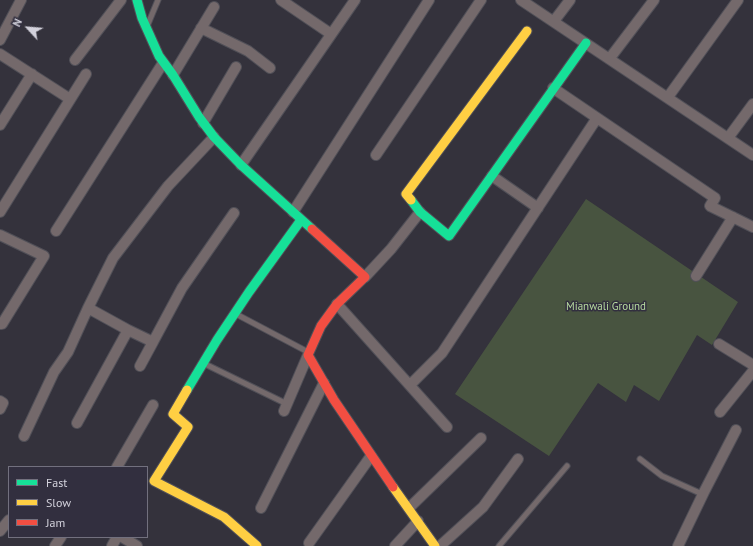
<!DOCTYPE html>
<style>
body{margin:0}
#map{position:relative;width:753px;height:546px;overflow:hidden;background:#34323c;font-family:"PT Sans",sans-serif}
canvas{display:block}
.legend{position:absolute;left:8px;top:466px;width:140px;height:72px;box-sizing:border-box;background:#322f3f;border:1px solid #72707e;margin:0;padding:5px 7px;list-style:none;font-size:12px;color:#d3d2dc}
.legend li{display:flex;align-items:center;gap:8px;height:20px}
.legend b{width:20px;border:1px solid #72707e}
.north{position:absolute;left:8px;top:8px;width:40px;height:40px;-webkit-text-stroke:3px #322f3f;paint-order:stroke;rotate:296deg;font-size:11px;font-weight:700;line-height:16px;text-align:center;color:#d3d2dc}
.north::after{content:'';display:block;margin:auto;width:14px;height:18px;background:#d3d2dc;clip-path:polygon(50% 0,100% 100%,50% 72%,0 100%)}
</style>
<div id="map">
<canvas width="753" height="546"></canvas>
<ul class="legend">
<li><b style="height:5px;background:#16e098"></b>Fast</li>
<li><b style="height:5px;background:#ffcf43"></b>Slow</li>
<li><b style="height:5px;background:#f24e42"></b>Jam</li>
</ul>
<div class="north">N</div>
</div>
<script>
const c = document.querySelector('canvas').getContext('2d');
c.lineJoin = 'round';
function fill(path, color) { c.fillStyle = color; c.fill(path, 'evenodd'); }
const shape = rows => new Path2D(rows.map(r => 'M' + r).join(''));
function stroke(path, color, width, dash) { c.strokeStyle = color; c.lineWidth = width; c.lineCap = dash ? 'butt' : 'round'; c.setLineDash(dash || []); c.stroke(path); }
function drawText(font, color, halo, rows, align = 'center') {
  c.font = font + ' "PT Sans",sans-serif'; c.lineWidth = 3; c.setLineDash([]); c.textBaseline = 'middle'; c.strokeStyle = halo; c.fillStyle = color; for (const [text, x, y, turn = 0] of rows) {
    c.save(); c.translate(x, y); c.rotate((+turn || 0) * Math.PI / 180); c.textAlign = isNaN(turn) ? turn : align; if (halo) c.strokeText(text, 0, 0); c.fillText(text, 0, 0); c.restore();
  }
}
fill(shape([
 [586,199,738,302,712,345,697,335,659,401,634,385,626,402,598,383,549,456,455,394]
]), '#485440');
const lane = shape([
 [148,24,158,0],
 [236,314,308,352],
 [205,364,287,404],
 [640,459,662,476,702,494],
 [499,546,567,466]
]);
const street = shape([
 [281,0,331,34],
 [521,0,753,155],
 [554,21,570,0],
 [201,28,248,51,270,68],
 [0,40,21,0],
 [0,54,70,99],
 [610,58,654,0],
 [75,60,121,0],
 [173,75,214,7],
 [553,88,715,198,710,206,753,227],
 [668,97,738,0],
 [203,123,236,67],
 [0,125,32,74],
 [728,138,753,104],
 [376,155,481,0],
 [241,165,355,0],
 [492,176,538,208],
 [0,212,86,74],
 [293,212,429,0],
 [56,231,163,63],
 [0,235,44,256,2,324,0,324],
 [696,276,733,217],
 [365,277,391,249,420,212],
 [337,304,447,427],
 [128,330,153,342,140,366],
 [153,342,182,288,234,213],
 [719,344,753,365],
 [410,385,442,353,597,118],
 [0,401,3,403,0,409],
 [284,411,308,355],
 [720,412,753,371],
 [77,423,128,330,88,308],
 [24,436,54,372,68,352,88,308,113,258,168,186,214,137],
 [117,467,153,405],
 [261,508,324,383],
 [409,508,481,438],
 [0,531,9,520],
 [122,537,137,546],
 [309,543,371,456],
 [55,546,61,537],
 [112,546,117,537],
 [395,546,418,521],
 [440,546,483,507,518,459],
 [678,546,704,492,736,430]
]);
const fast = shape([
 [137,0,142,18,159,56,173,75,199,117,214,137,241,165,312,229],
 [411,200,420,212,449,236,586,43],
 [187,390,217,340,249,292,301,220]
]);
const slow = shape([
 [411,200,406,194,527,31],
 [187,390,173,414,188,427,154,481,224,517,257,546],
 [393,487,435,546]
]);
const jam = shape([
 [312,229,365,277,337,304,321,326,308,355,334,400,393,487]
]);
stroke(lane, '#515058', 7);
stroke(street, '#515058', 12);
stroke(fast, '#515058', 11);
stroke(slow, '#515058', 11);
stroke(jam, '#515058', 11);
stroke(lane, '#74696b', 5);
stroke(street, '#74696b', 10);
stroke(fast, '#16e098', 9);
stroke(slow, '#ffcf43', 9);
stroke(jam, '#f24e42', 9);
drawText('11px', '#b7db9f', '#322f3f', [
 ["Mianwali Ground",606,307]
]);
</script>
